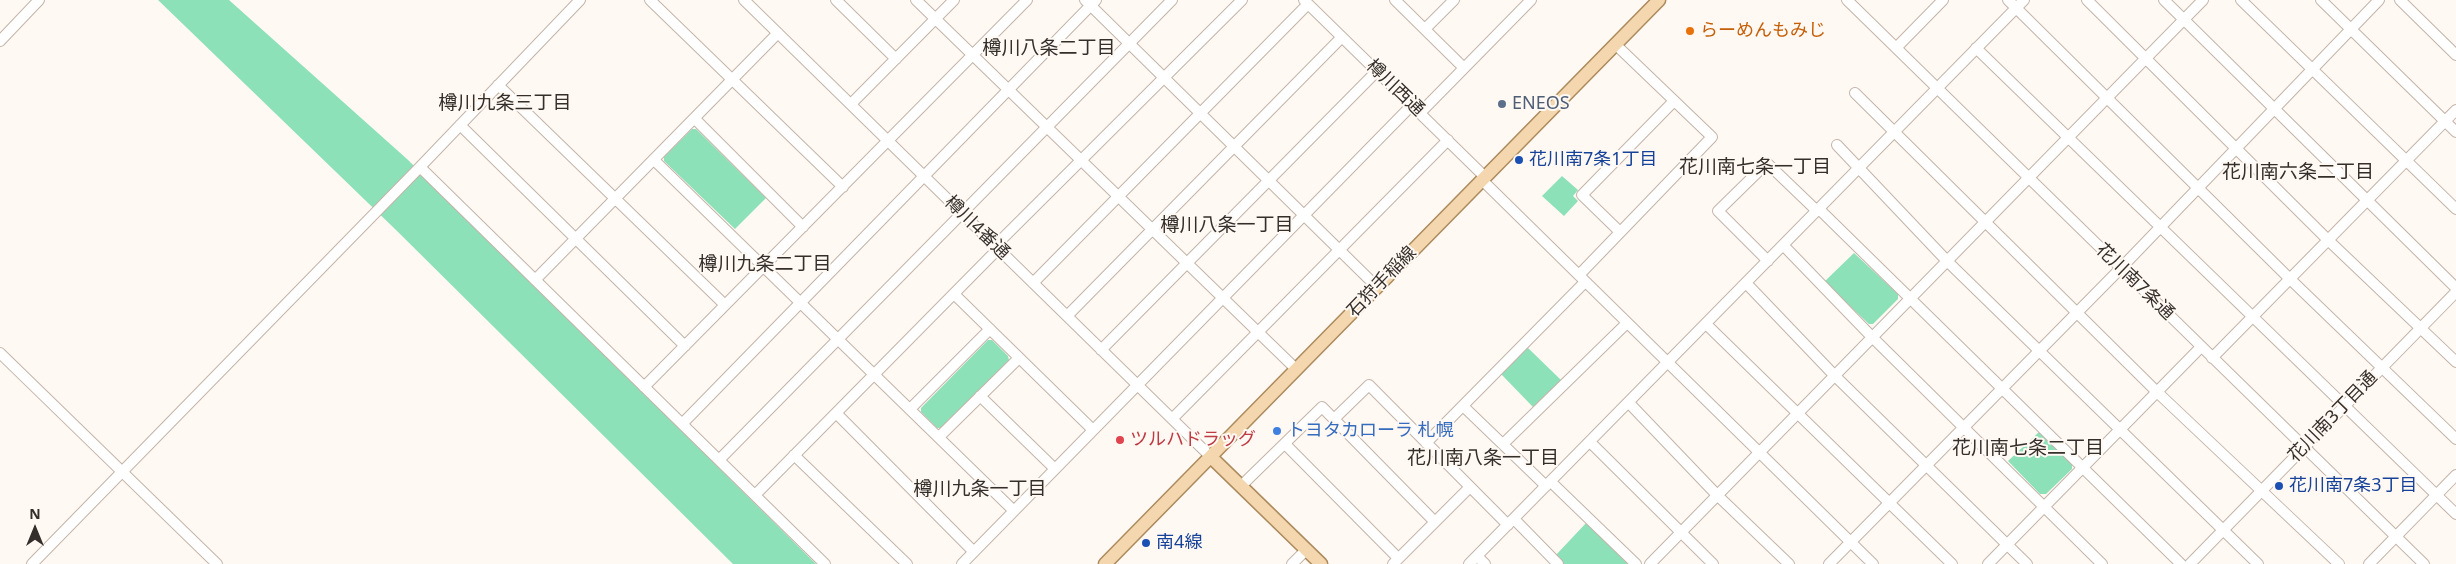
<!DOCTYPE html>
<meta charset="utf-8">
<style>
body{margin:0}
#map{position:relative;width:2456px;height:564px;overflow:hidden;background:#fff8f3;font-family:"Noto Sans",sans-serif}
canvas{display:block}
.north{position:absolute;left:10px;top:504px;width:50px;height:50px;-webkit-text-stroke:4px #fff8f3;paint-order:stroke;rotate:0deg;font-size:14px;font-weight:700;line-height:20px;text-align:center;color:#342f2a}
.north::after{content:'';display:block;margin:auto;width:18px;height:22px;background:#342f2a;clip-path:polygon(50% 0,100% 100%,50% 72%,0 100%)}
</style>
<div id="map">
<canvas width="2456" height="564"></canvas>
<div class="north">N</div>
</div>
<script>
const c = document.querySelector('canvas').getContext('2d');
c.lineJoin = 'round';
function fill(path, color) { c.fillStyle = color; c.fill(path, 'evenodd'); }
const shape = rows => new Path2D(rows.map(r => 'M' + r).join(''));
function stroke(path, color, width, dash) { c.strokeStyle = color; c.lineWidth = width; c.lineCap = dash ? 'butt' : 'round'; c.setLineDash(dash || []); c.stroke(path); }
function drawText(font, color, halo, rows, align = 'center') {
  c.font = font + ' "Noto Sans","Noto Sans JP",sans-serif'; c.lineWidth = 4; c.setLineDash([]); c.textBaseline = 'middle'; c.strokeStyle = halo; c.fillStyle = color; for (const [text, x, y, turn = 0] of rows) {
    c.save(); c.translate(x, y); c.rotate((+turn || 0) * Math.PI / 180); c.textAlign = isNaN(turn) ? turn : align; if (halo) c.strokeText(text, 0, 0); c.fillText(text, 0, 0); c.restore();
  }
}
fill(shape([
 [158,0,229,0,407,159,816,564,733,564,395,229],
 [692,129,696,129,766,198,735,229,664,161,664,157],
 [1562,176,1578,190,1573,196,1578,201,1564,216,1542,196],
 [1854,253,1898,294,1898,299,1873,324,1869,324,1824,282],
 [988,340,992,340,1008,356,1009,360,941,428,937,428,921,412,921,408],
 [1527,347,1561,380,1533,407,1501,374],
 [2039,432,2072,464,2072,469,2046,494,2040,494,2008,461],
 [1587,522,1631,564,1563,564,1555,556]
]), '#8de1b8');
const minor = shape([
 [650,0,843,187],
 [744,0,1211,457],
 [836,0,896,59],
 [916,0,1296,369],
 [1085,0,1377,287],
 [1304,0,1485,177],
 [1395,0,1464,68],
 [1847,0,2424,564],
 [2008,0,2290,279,2456,439],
 [2087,0,2328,240,2456,362],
 [2164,0,2456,288],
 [2241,0,2456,209],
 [2321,0,2456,132],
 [2400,0,2456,55],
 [1425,29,1454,0],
 [0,41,39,0],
 [1896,48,1943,0],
 [1976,48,2456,514],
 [498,85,725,305],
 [1855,93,2157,392,2339,564],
 [851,104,954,0],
 [1420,113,1531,0],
 [695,119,803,227],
 [460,125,685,346],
 [1837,145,1947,261,2258,564],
 [654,160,1014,511],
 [420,167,825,564],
 [1482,180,1873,564],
 [1819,209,2181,564],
 [1620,232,1582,195,1674,101],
 [1783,245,1872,337,2102,564],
 [995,246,1242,0],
 [1768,261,1718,211,1767,163,1817,211],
 [1579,275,1712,137,1615,44],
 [535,280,778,33],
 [1033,283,1308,4],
 [1746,283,1834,375,2027,564],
 [954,294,1093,430],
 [1067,316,1342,37],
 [1706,324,1952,564],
 [1101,350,1377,71],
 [0,353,217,564],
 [2212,358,2456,110],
 [644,387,1027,0],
 [980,396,1055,469],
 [1629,403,1717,495,1789,564],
 [1463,406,1546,486],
 [911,408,990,329],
 [836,413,974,552],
 [1172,419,1448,140],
 [1334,419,1369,385,1508,525],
 [682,424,1096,0],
 [939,437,1019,358],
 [1590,442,1713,564],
 [1426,443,1585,282],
 [1285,444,1398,558],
 [1503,444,1627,323],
 [794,455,907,564],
 [719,460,1172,0],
 [1551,482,1636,564],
 [1241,486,1322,407,1435,522],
 [755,495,998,249],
 [1514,519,1558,564],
 [1477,556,1485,564],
 [32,564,420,167,580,0],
 [962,564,1412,105],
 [1292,564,1306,550],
 [1393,564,1470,487],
 [1469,564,2024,0],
 [1650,564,2203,0],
 [1829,564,2121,268,2379,0],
 [1988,564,2201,347],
 [2190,564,2456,292],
 [2369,564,2456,475]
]);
const major = shape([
 [1211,457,1321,564],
 [1105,564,1659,0]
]);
stroke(minor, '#c3b4a8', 12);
stroke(major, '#ac8b5d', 15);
stroke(minor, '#fff', 10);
stroke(major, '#f4d7ae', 12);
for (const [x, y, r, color] of [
 [1690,31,5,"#e8710a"],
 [1502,104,5,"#5c6f8a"],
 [1519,160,5,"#1a4fb4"],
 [1277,431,5,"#3f7fe0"],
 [1120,440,5,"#e0444e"],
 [2279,486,5,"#1a4fb4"],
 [1146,543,5,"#1a4fb4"]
]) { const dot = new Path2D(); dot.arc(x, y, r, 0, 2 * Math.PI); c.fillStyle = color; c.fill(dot); stroke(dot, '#fff8f3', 2); }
drawText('18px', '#c56008', '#fff8f3', [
 ["らーめんもみじ",1700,31]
], 'left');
drawText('18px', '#342f2a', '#fff8f3', [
 ["樽川西通",1395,88,44],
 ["樽川4番通",977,228,44],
 ["石狩手稲線",1382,282,-46],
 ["花川南7条通",2135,282,44],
 ["花川南3丁目通",2333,417,-46]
]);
drawText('18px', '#4e5e75', '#fff8f3', [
 ["ENEOS",1512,104]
], 'left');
drawText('18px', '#164399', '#fff8f3', [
 ["花川南7条1丁目",1529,160],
 ["花川南7条3丁目",2289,486],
 ["南4線",1156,543]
], 'left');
drawText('18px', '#366cbe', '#fff8f3', [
 ["トヨタカローラ 札幌",1287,431]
], 'left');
drawText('18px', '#be3a42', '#fff8f3', [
 ["ツルハドラッグ",1130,440]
], 'left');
drawText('19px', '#342f2a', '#fff8f3', [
 ["樽川八条二丁目",1049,49],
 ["樽川九条三丁目",505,104],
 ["花川南七条一丁目",1755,168],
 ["花川南六条二丁目",2298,173],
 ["樽川八条一丁目",1227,226],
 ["樽川九条二丁目",765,265],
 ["花川南七条二丁目",2028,449],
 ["花川南八条一丁目",1483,459],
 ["樽川九条一丁目",980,490]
]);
</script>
